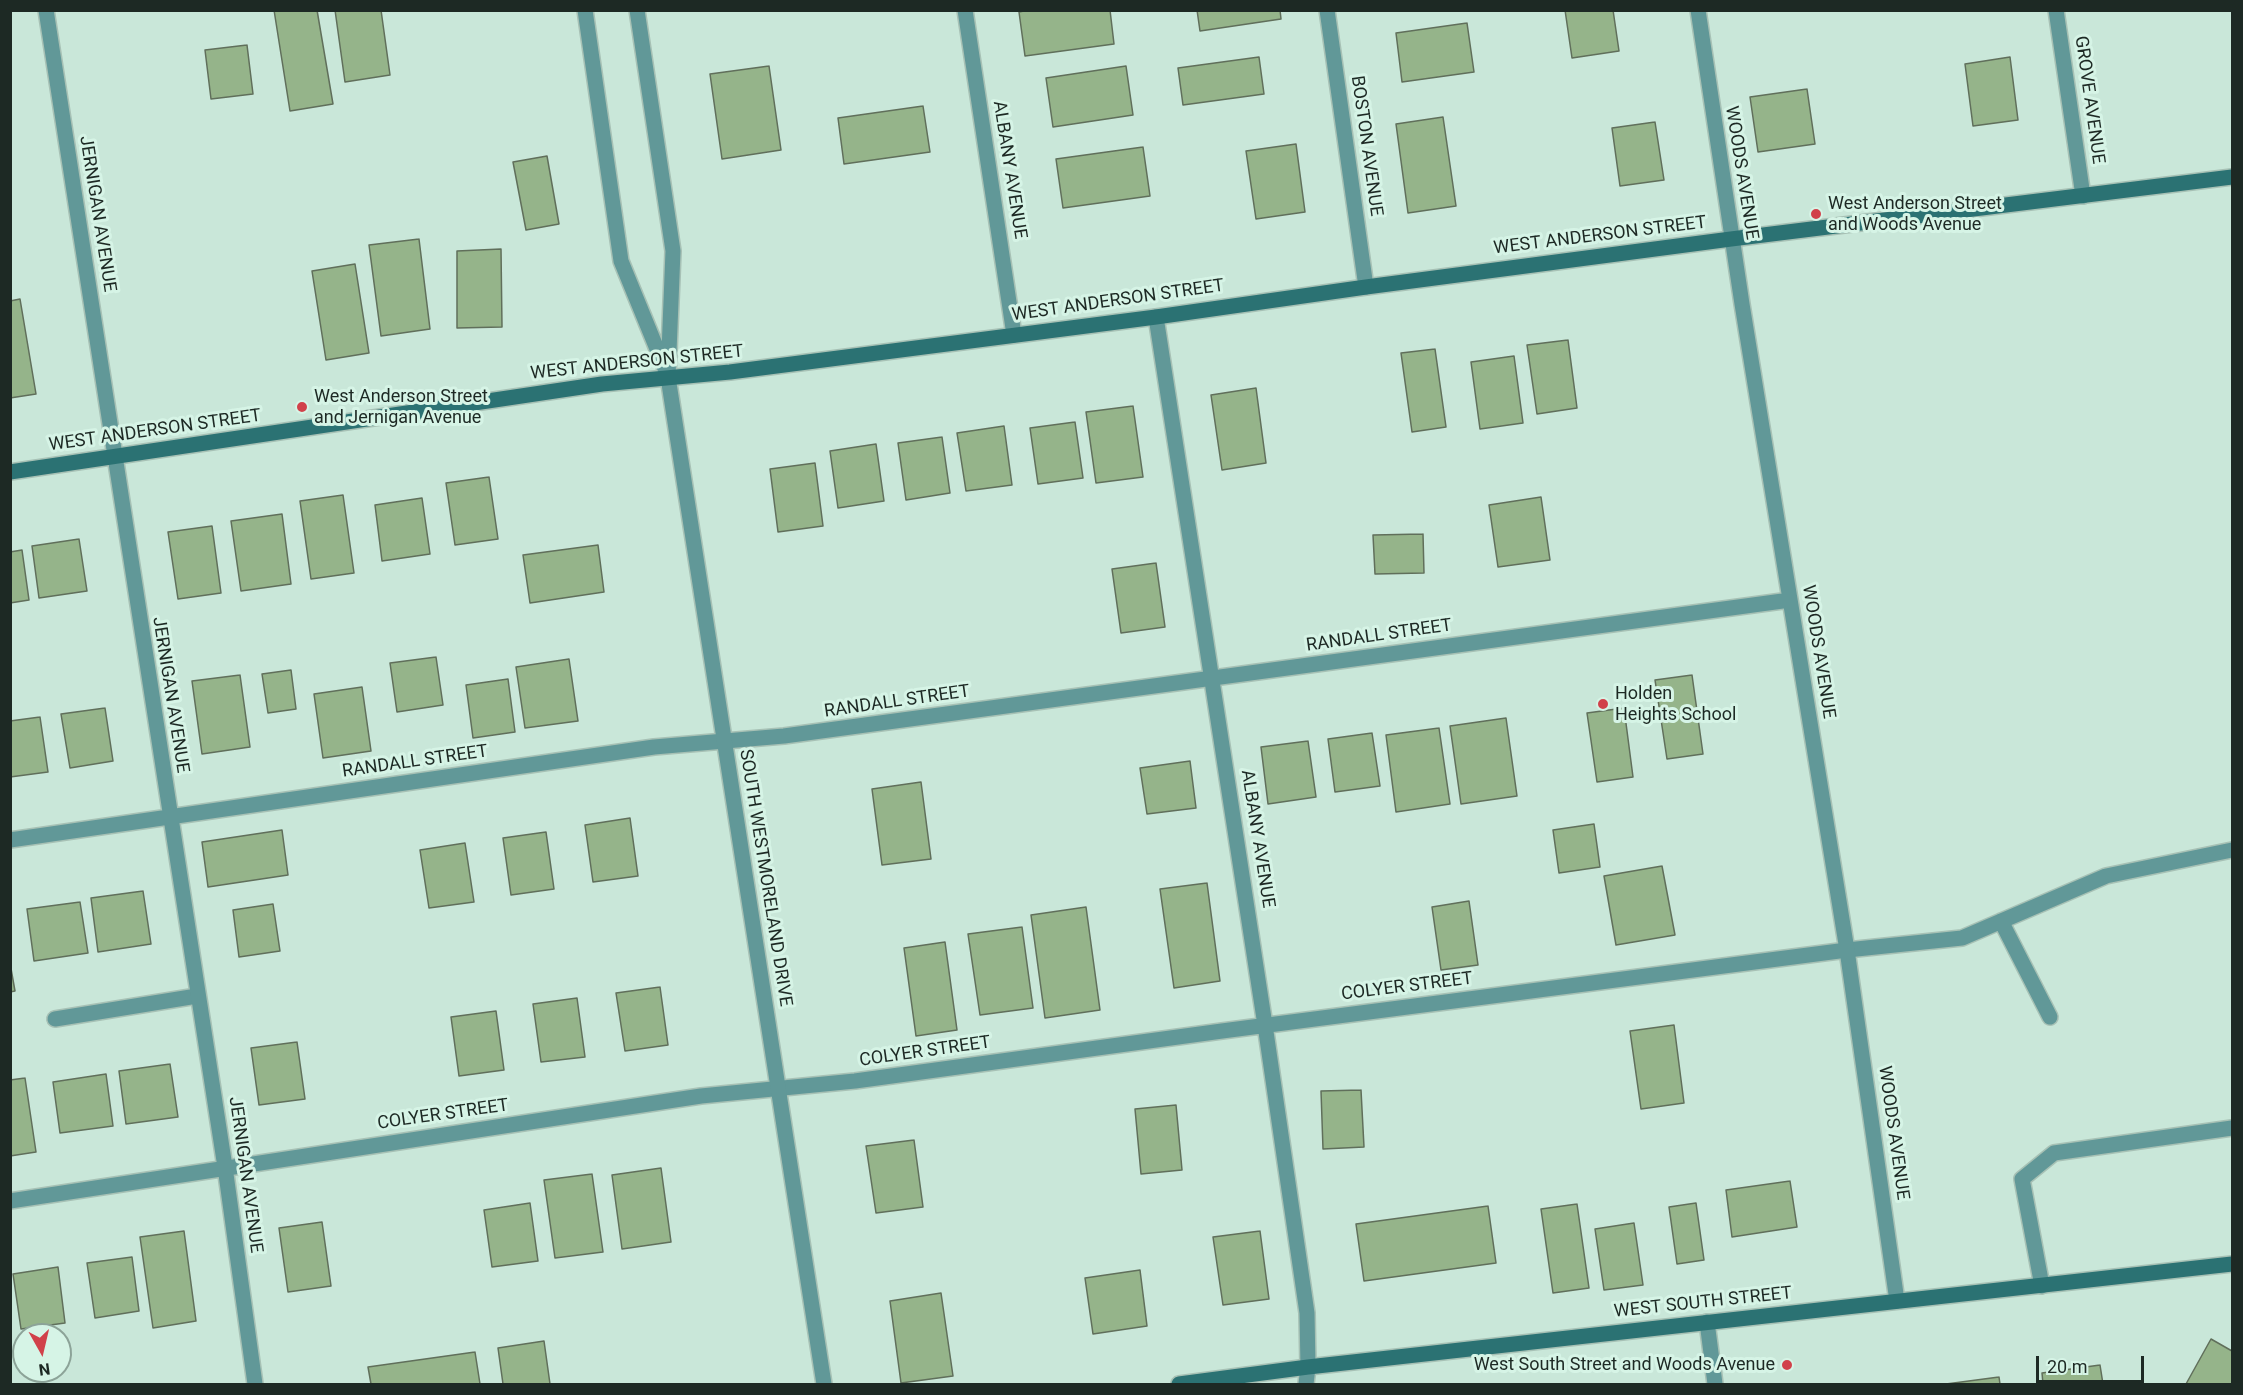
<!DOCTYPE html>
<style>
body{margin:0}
#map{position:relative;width:2243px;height:1395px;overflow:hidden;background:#c9e7d9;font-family:Roboto,sans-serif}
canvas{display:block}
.frame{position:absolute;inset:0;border:12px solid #1d2924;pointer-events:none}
.north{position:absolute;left:12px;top:1323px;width:60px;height:60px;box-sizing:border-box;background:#d6f4e6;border:2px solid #8ca398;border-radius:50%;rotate:172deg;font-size:16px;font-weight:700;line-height:24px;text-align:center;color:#1d2924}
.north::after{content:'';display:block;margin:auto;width:21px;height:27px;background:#d1414a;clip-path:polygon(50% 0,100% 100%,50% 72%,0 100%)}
.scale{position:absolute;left:2036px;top:1356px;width:108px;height:27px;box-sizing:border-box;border:3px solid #1d2924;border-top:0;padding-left:8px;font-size:18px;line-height:21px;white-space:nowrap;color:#1d2924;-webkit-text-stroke:4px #d6f4e6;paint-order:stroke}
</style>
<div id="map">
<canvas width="2243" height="1395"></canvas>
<div class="frame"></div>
<div class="north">N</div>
<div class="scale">20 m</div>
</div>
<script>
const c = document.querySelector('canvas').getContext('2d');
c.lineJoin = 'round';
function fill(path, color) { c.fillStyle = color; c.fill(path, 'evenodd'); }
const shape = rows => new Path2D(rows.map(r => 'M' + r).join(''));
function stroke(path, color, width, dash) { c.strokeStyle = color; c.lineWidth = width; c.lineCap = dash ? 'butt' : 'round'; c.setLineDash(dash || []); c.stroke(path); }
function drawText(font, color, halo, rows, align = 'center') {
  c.font = font + ' Roboto,sans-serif'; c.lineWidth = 6; c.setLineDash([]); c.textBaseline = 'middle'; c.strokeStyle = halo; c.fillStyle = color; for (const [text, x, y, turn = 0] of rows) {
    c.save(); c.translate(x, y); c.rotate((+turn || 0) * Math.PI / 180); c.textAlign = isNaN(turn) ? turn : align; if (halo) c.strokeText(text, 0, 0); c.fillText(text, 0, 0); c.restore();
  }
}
const building = shape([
 [274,10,317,10,333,104,290,111,274,10],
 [335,10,381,10,390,75,345,82,335,10],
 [1029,10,1110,10,1114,44,1025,56,1019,12,1029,10],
 [1197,10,1280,10,1281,19,1200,31,1197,10],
 [1565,10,1613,10,1619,51,1572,58,1565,10],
 [1467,23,1474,72,1402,82,1396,33,1467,23],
 [247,45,253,94,211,99,205,50,247,45],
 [1259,57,1264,94,1183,105,1178,68,1259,57],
 [2010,57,2018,120,1973,126,1965,64,2010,57],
 [769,66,781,150,722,159,710,74,769,66],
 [1126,66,1133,115,1053,127,1046,78,1126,66],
 [1807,89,1815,144,1758,152,1750,97,1807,89],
 [923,106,930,152,844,164,838,118,923,106],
 [1443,117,1456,206,1408,213,1396,124,1443,117],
 [1655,122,1664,180,1620,186,1612,128,1655,122],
 [1296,144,1305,212,1256,219,1246,151,1296,144],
 [1143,147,1150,196,1063,208,1056,159,1143,147],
 [547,156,559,224,526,230,513,162,547,156],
 [419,239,430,329,381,336,369,245,419,239],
 [501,249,502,327,457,328,457,251,501,249],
 [355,264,369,353,326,360,312,271,355,264],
 [20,299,36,394,10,398,10,301,20,299],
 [1568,340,1577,408,1537,414,1527,345,1568,340],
 [1435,349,1446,427,1412,432,1401,353,1435,349],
 [1514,356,1523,423,1480,429,1471,362,1514,356],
 [1256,388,1266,463,1222,470,1211,395,1256,388],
 [1133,406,1143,477,1096,483,1086,412,1133,406],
 [1075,422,1083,478,1038,484,1030,428,1075,422],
 [1004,426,1012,485,966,491,957,433,1004,426],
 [942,437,950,493,906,500,898,443,942,437],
 [876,444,884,501,838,508,830,451,876,444],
 [815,463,823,526,778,532,770,469,815,463],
 [489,477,498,539,455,545,446,483,489,477],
 [343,495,354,573,311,579,300,501,343,495],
 [1541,497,1550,560,1498,567,1489,505,1541,497],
 [422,498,430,554,382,561,375,505,422,498],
 [282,514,291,584,241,591,231,521,282,514],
 [212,526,221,593,178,599,168,532,212,526],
 [1423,534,1424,573,1375,574,1373,535,1423,534],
 [79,539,87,591,39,598,32,546,79,539],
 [598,545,604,592,530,603,523,555,598,545],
 [22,550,29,600,10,603,10,552,22,550],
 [1156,563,1165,627,1121,633,1112,569,1156,563],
 [436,657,443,705,397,712,390,663,436,657],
 [569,659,578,721,525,728,516,667,569,659],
 [291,670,296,709,268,713,262,674,291,670],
 [240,675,250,747,202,754,192,681,240,675],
 [1692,675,1703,754,1667,759,1655,680,1692,675],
 [508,679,515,732,473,738,466,685,508,679],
 [362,687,371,751,323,758,314,694,362,687],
 [105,708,113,761,70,768,61,714,105,708],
 [1624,708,1633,777,1597,782,1587,713,1624,708],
 [40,717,48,772,10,777,10,721,40,717],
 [1506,718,1517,796,1461,804,1450,726,1506,718],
 [1439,728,1450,804,1396,812,1386,735,1439,728],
 [1372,733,1380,786,1335,792,1328,739,1372,733],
 [1308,741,1316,797,1268,804,1261,747,1308,741],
 [1190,761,1196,808,1147,814,1140,768,1190,761],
 [921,782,931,859,882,865,872,789,921,782],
 [630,818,638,876,593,882,585,825,630,818],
 [1594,824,1600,867,1559,873,1553,830,1594,824],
 [282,830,288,875,208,887,202,842,282,830],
 [546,832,554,889,511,895,503,838,546,832],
 [465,843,474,902,429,908,420,850,465,843],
 [1662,866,1675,935,1616,945,1604,876,1662,866],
 [1207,883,1220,981,1174,988,1160,889,1207,883],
 [143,891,151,944,98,952,91,898,143,891],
 [1469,901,1478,965,1441,970,1432,907,1469,901],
 [80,902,88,953,34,961,27,909,80,902],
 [273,904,280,951,239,957,233,910,273,904],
 [1086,907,1100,1010,1045,1018,1031,915,1086,907],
 [1022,927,1033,1008,980,1015,968,934,1022,927],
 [945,942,957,1030,916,1036,904,948,945,942],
 [10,963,15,991,10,992,10,963],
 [660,987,668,1045,625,1051,616,993,660,987],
 [577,998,585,1057,541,1062,533,1004,577,998],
 [496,1011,504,1070,459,1076,451,1017,496,1011],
 [1674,1025,1684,1103,1641,1109,1630,1031,1674,1025],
 [297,1042,305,1099,259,1105,251,1048,297,1042],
 [170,1064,178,1117,126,1124,119,1071,170,1064],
 [106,1074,113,1126,60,1133,53,1082,106,1074],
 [25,1078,36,1152,10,1156,10,1080,25,1078],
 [1361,1090,1364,1147,1323,1149,1321,1091,1361,1090],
 [1176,1105,1182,1170,1141,1174,1135,1109,1176,1105],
 [914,1140,923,1207,876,1213,866,1146,914,1140],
 [661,1168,671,1242,622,1249,612,1175,661,1168],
 [592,1174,603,1252,555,1258,544,1180,592,1174],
 [1790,1181,1797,1227,1732,1237,1726,1190,1790,1181],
 [530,1203,538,1261,492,1267,484,1210,530,1203],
 [1696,1203,1704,1260,1677,1264,1669,1207,1696,1203],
 [1577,1204,1589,1288,1553,1293,1541,1209,1577,1204],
 [1488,1206,1496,1263,1364,1281,1356,1224,1488,1206],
 [322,1222,331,1286,288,1292,279,1228,322,1222],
 [1634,1223,1643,1285,1604,1290,1595,1229,1634,1223],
 [184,1231,196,1321,153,1328,140,1237,184,1231],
 [1260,1231,1269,1299,1223,1305,1213,1237,1260,1231],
 [132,1257,139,1311,95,1318,87,1263,132,1257],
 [58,1267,65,1323,21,1329,13,1274,58,1267],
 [1140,1270,1147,1326,1093,1334,1085,1278,1140,1270],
 [941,1293,953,1376,901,1383,890,1301,941,1293],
 [2211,1339,2232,1351,2232,1384,2186,1384,2211,1339],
 [544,1341,550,1384,503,1384,498,1348,544,1341],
 [475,1352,480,1384,371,1384,368,1367,475,1352],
 [2100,1365,2103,1384,2043,1384,2042,1373,2100,1365],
 [1999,1377,2000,1384,1946,1384,1999,1377]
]);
fill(building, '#95b48a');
stroke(building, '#606f5b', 1.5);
const service = shape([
 [2001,921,2050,1017],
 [1847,950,1962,938,2106,876,2232,850],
 [55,1019,197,996],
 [2042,1286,2022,1179,2054,1153,2232,1128],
 [1707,1322,1715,1384],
 [1306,1384,1308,1367]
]);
const minor = shape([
 [46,10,225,1167,255,1384],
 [965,10,1014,335],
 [1327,10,1366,287],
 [1698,10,1742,304,1847,950,1897,1301],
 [2056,10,2083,196],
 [1156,317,1265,1025,1307,1313,1308,1367],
 [10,840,654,747,784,736,1790,600],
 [10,1201,701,1096,855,1081,1222,1031,1847,950]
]);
const tertiary = shape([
 [585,10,621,261,666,371],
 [637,10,673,251,668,377,824,1384]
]);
const secondary = shape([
 [10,472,602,384,730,372,1156,317,1366,287,1731,239,2232,177],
 [1179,1384,1308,1367,2232,1264]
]);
stroke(service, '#a7c1b5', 18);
stroke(minor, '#a7c1b5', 18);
stroke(tertiary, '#a7c1b5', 18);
stroke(secondary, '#a7c1b5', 18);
stroke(service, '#619898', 15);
stroke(minor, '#619898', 15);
stroke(tertiary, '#619898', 15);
stroke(secondary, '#2b7273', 15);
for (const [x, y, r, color] of [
 [1816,214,6,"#d1414a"],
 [302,407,6,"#d1414a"],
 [1603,704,6,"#d1414a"],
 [1787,1365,6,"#d1414a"]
]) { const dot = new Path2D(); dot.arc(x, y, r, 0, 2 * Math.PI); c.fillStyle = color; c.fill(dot); stroke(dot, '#d6f4e6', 2); }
drawText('18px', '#1d2924', '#d6f4e6', [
 ["GROVE AVENUE",2089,100,82],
 ["BOSTON AVENUE",1366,146,82],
 ["ALBANY AVENUE",1009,170,81],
 ["WOODS AVENUE",1741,173,81],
 ["JERNIGAN AVENUE",97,214,81],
 ["WEST ANDERSON STREET",1600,236,-7],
 ["WEST ANDERSON STREET",1118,301,-8],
 ["WEST ANDERSON STREET",637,363,-6],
 ["WEST ANDERSON STREET",155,431,-8],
 ["RANDALL STREET",1379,636,-8],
 ["WOODS AVENUE",1818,652,81],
 ["JERNIGAN AVENUE",170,695,81],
 ["RANDALL STREET",897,702,-8],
 ["RANDALL STREET",415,762,-8],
 ["ALBANY AVENUE",1257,839,81],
 ["SOUTH WESTMORELAND DRIVE",765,878,81],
 ["COLYER STREET",1407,987,-7],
 ["COLYER STREET",925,1052,-8],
 ["COLYER STREET",443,1115,-8],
 ["WOODS AVENUE",1893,1133,82],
 ["JERNIGAN AVENUE",245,1175,82],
 ["WEST SOUTH STREET",1703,1303,-6]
]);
drawText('18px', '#1d2924', '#d6f4e6', [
 ["West Anderson Street",1828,204],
 ["and Woods Avenue",1828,225],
 ["West Anderson Street",314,397],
 ["and Jernigan Avenue",314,418],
 ["Holden",1615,694],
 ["Heights School",1615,715],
 ["West South Street and Woods Avenue",1775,1365,"right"]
], 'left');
</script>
